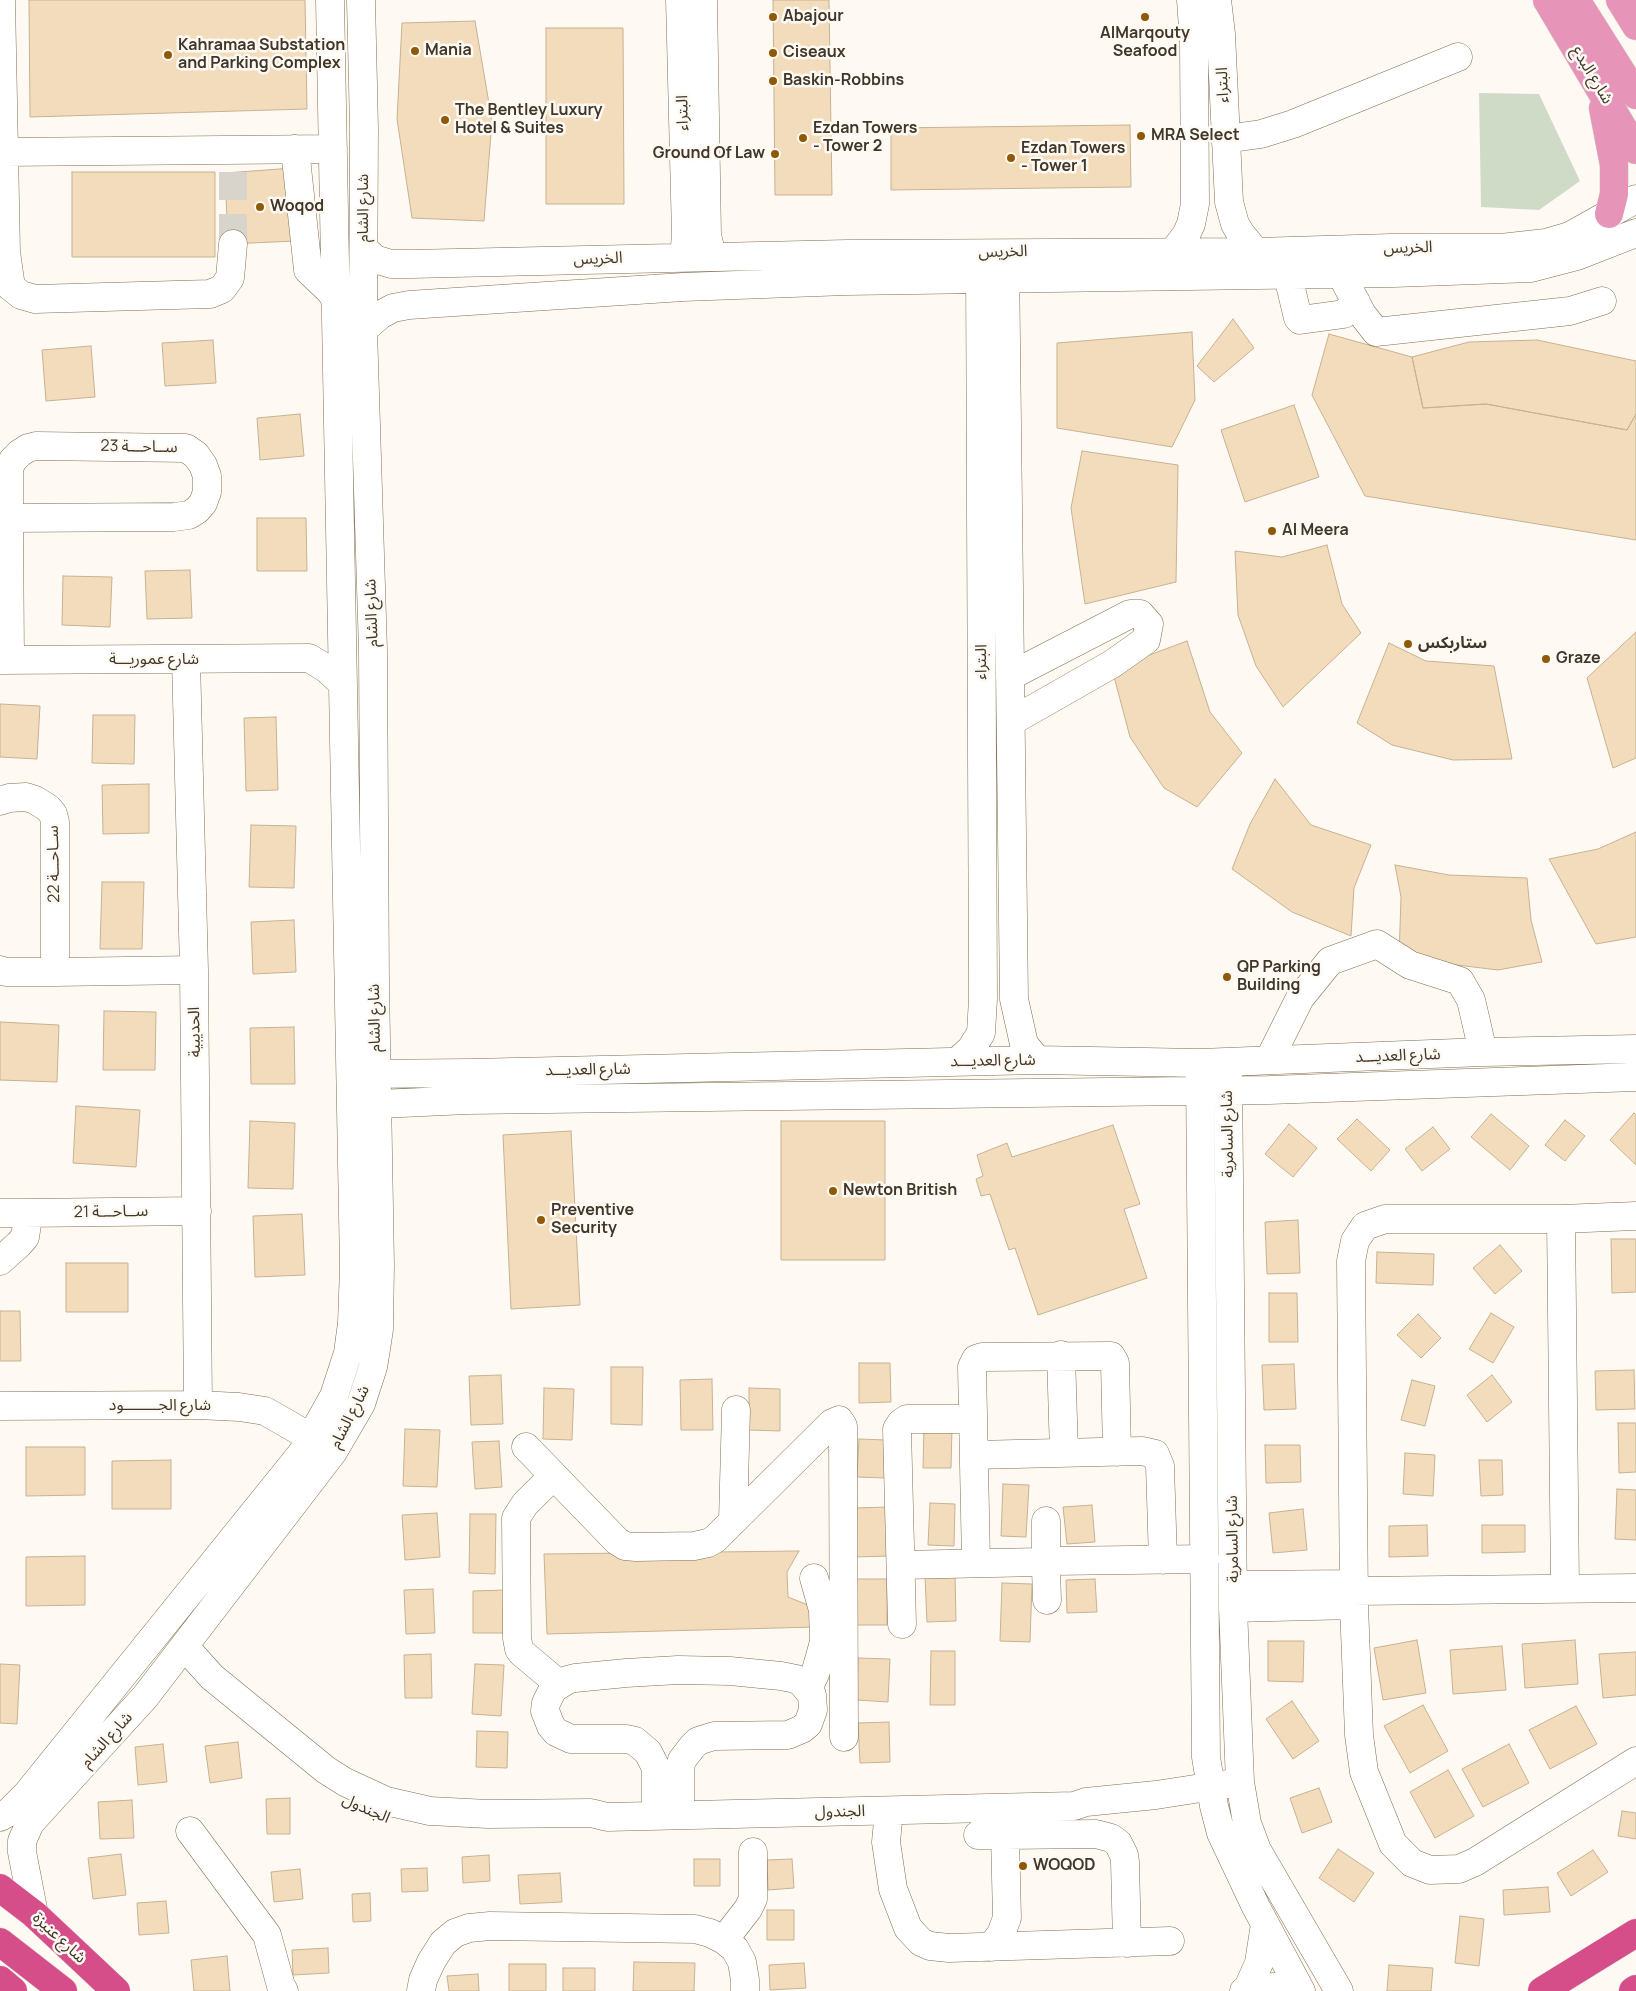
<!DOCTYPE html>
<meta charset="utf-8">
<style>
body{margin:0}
canvas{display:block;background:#fefaf3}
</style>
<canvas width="1636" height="1991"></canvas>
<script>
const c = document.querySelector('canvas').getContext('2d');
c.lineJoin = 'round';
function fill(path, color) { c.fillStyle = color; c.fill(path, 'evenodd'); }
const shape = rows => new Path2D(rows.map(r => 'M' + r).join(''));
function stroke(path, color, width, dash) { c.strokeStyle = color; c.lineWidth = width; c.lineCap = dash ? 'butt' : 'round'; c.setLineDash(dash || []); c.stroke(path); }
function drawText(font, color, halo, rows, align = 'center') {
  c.font = font + ' Manrope,"Noto Sans Arabic",sans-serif'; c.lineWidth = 5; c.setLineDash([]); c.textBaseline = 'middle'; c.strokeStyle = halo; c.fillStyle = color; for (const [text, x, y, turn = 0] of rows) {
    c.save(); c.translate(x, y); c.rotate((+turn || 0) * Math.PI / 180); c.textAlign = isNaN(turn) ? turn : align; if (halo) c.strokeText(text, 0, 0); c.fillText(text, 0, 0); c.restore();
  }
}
fill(shape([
 [1479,93,1539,94,1580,181,1539,210,1481,207]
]), '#d0dbc7');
const building = shape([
 [29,0,305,0,307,109,30,117,29,0],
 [773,0,829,0,832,195,775,195,773,0],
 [475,21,492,121,484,221,412,218,397,119,402,23,475,21],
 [546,28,623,28,624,204,546,204,546,28],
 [1130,125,1131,187,891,190,891,128,1130,125],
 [293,168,296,241,228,244,225,173,293,168],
 [72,172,215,172,215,257,72,257,72,172],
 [1233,319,1254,348,1214,382,1197,366,1233,319],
 [1192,332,1195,400,1172,447,1057,428,1057,343,1192,332],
 [1329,334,1412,357,1423,408,1486,404,1627,430,1636,414,1636,540,1365,496,1312,395,1329,334],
 [213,340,216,383,165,386,162,343,213,340],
 [1537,340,1636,361,1636,414,1627,430,1486,404,1423,408,1412,357,1469,342,1537,340],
 [91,346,95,397,46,401,42,350,91,346],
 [1294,405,1319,477,1245,502,1221,430,1294,405],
 [300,414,304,456,260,460,257,418,300,414],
 [1082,451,1178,465,1176,582,1085,604,1071,508,1082,451],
 [257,518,306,518,307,571,257,571,257,518],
 [1327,545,1342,604,1361,633,1283,707,1256,666,1238,615,1235,551,1282,557,1327,545],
 [190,570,192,618,147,619,145,571,190,570],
 [63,576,112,577,110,627,62,625,63,576],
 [1636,632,1636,758,1613,768,1587,678,1636,632],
 [1187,641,1210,712,1242,753,1197,807,1164,788,1130,737,1112,669,1187,641],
 [1389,643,1426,661,1494,666,1512,759,1453,760,1392,745,1357,723,1389,643],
 [0,704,40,706,37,759,0,757,0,704],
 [93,715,135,715,134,764,92,763,93,715],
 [276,717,278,790,246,791,244,718,276,717],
 [1275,779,1311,825,1371,845,1354,888,1351,936,1292,912,1232,869,1250,824,1275,779],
 [149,784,149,833,103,834,102,785,149,784],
 [251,825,296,826,294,888,249,887,251,825],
 [1636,832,1636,937,1596,944,1549,859,1598,849,1636,832],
 [1395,865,1449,875,1527,878,1531,920,1542,962,1498,970,1399,958,1401,897,1395,865],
 [102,882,144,882,142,949,100,949,102,882],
 [294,920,296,972,253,974,251,922,294,920],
 [104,1011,156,1012,155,1070,103,1070,104,1011],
 [0,1022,59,1025,57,1082,0,1080,0,1022],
 [294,1027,295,1084,251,1084,250,1028,294,1027],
 [76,1106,140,1110,136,1167,73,1163,76,1106],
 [1634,1113,1636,1115,1636,1165,1610,1140,1634,1113],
 [1491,1114,1529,1146,1510,1170,1471,1137,1491,1114],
 [1357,1119,1390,1150,1371,1171,1337,1139,1357,1119],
 [1565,1120,1585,1136,1565,1161,1545,1145,1565,1120],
 [250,1121,295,1123,293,1189,248,1188,250,1121],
 [781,1121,885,1121,885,1260,781,1260,781,1121],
 [1289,1124,1317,1148,1293,1177,1265,1154,1289,1124],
 [1113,1125,1140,1204,1124,1209,1147,1278,1038,1315,1015,1248,1009,1250,990,1194,981,1196,976,1179,983,1176,977,1155,1007,1143,1012,1157,1113,1125],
 [1433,1127,1450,1149,1422,1171,1405,1149,1433,1127],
 [571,1131,580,1305,511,1309,503,1135,571,1131],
 [302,1214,305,1275,255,1277,253,1216,302,1214],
 [1298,1220,1300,1273,1267,1274,1265,1222,1298,1220],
 [1611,1239,1636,1239,1636,1292,1612,1293,1611,1239],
 [1500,1245,1522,1271,1495,1294,1473,1268,1500,1245],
 [1377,1252,1434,1254,1433,1285,1376,1283,1377,1252],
 [66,1263,128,1263,128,1312,66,1312,66,1263],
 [1269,1293,1297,1293,1298,1342,1269,1342,1269,1293],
 [0,1311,20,1311,21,1361,0,1361,0,1311],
 [1491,1313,1514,1327,1493,1363,1469,1349,1491,1313],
 [1418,1314,1441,1338,1421,1358,1397,1335,1418,1314],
 [859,1363,890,1363,891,1402,859,1403,859,1363],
 [1294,1364,1296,1409,1264,1410,1262,1365,1294,1364],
 [611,1367,643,1367,642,1425,611,1424,611,1367],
 [1634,1370,1635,1409,1596,1410,1595,1371,1634,1370],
 [501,1375,503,1424,471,1425,469,1376,501,1375],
 [1492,1375,1512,1402,1487,1422,1467,1395,1492,1375],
 [712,1379,713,1430,681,1430,680,1380,712,1379],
 [1412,1380,1435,1386,1425,1426,1401,1420,1412,1380],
 [544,1388,574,1389,572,1440,543,1439,544,1388],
 [749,1388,780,1389,780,1431,749,1430,749,1388],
 [1618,1423,1636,1423,1636,1472,1619,1473,1618,1423],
 [924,1427,952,1428,951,1468,923,1468,924,1427],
 [405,1429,440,1430,437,1487,403,1486,405,1429],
 [859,1439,886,1440,885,1478,857,1477,859,1439],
 [499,1441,502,1487,475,1489,472,1442,499,1441],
 [1265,1445,1300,1445,1301,1482,1266,1483,1265,1445],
 [26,1447,85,1447,85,1495,26,1496,26,1447],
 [1405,1453,1435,1455,1433,1496,1403,1494,1405,1453],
 [171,1460,171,1509,112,1509,112,1461,171,1460],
 [1479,1460,1502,1460,1503,1495,1481,1496,1479,1460],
 [1003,1484,1029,1485,1026,1537,1001,1536,1003,1484],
 [1617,1489,1636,1490,1636,1540,1615,1539,1617,1489],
 [930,1503,955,1504,954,1546,928,1545,930,1503],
 [1092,1505,1095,1542,1067,1544,1063,1507,1092,1505],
 [888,1507,889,1556,854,1557,854,1508,888,1507],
 [1303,1509,1307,1550,1273,1553,1269,1513,1303,1509],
 [437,1513,440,1557,405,1560,402,1515,437,1513],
 [470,1514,496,1514,495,1574,469,1573,470,1514],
 [1427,1525,1428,1556,1389,1557,1389,1526,1427,1525],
 [1482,1525,1525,1525,1525,1552,1482,1553,1482,1525],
 [799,1551,787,1572,788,1597,813,1607,816,1627,547,1634,544,1554,799,1551],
 [85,1556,85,1605,26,1606,26,1557,85,1556],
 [955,1575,956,1621,927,1622,925,1577,955,1575],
 [853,1579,887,1579,887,1625,853,1625,853,1579],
 [1095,1579,1097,1612,1067,1613,1066,1580,1095,1579],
 [1002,1583,1032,1584,1030,1642,1000,1641,1002,1583],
 [433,1589,435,1633,406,1634,404,1590,433,1589],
 [505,1590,506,1633,473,1633,473,1591,505,1590],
 [1417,1640,1426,1693,1383,1700,1374,1648,1417,1640],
 [1575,1640,1578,1684,1525,1688,1522,1644,1575,1640],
 [1268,1641,1304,1641,1303,1682,1268,1681,1268,1641],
 [1502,1646,1506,1690,1453,1694,1450,1650,1502,1646],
 [931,1651,955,1651,955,1705,930,1705,931,1651],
 [1636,1652,1636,1695,1603,1698,1599,1654,1636,1652],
 [431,1654,432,1698,405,1698,404,1655,431,1654],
 [858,1658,890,1659,888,1702,857,1700,858,1658],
 [0,1664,20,1665,17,1724,0,1723,0,1664],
 [475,1664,504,1665,501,1716,472,1714,475,1664],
 [1292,1701,1319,1741,1293,1759,1266,1719,1292,1701],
 [1423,1705,1448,1751,1410,1773,1384,1726,1423,1705],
 [1576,1706,1597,1744,1550,1769,1529,1730,1576,1706],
 [889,1722,890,1762,860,1763,858,1723,889,1722],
 [477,1731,508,1732,507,1768,476,1767,477,1731],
 [238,1742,242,1778,210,1783,205,1746,238,1742],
 [163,1744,167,1782,138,1785,135,1747,163,1744],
 [1509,1744,1529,1783,1483,1807,1462,1769,1509,1744],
 [1448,1770,1474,1816,1435,1838,1410,1792,1448,1770],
 [1319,1788,1332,1822,1302,1833,1290,1798,1319,1788],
 [290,1798,290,1834,267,1834,266,1799,290,1798],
 [132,1800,134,1838,100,1839,98,1802,132,1800],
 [1622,1811,1636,1813,1636,1839,1618,1836,1622,1811],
 [1338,1849,1374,1873,1354,1902,1319,1878,1338,1849],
 [1593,1850,1608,1872,1571,1896,1557,1873,1593,1850],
 [121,1854,126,1895,93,1899,88,1858,121,1854],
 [489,1855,490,1881,463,1883,462,1857,489,1855],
 [694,1859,720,1859,720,1886,694,1886,694,1859],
 [792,1859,794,1888,768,1890,767,1860,792,1859],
 [427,1868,428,1891,402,1892,401,1869,427,1868],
 [300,1869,303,1899,274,1902,271,1872,300,1869],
 [560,1873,562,1902,520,1904,518,1875,560,1873],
 [1548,1887,1550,1912,1504,1915,1503,1890,1548,1887],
 [370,1893,371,1921,353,1922,352,1894,370,1893],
 [166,1901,169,1933,139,1935,137,1903,166,1901],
 [767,1910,794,1910,794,1940,767,1940,767,1910],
 [1460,1916,1484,1919,1479,1966,1455,1963,1460,1916],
 [328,1948,329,1973,293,1975,292,1950,328,1948],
 [227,1956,230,1991,194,1991,191,1960,227,1956],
 [634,1962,695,1963,694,1991,633,1991,634,1962],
 [804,1963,806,1988,770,1990,769,1965,804,1963],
 [509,1964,546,1964,546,1991,509,1991,509,1964],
 [1389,1965,1433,1968,1431,1991,1387,1991,1389,1965],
 [563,1968,595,1968,595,1991,563,1991,563,1968],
 [478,1974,479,1991,449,1991,447,1976,478,1974]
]);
fill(building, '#f2dcbb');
stroke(building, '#c7b292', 1);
stroke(shape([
 [233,172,233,244]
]), '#d8d3cb', 28, [28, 14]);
const minor = shape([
 [1,0,6,252,11,287,21,295,35,299,210,294,222,289,230,278,233,244],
 [680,0,686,235,684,257],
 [703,0,707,235,712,256],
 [1217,0,1221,34,1229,202,1235,224,1241,234,1256,252],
 [1225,139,1261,134,1293,124,1458,57],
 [295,149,308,270,331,292,336,301],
 [3,152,333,149],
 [364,249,375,259,391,264,411,264,847,254,1256,252,1391,248,1501,248,1546,243,1570,236,1636,199],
 [1173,252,1186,235,1191,224,1195,204,1194,42,1191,0],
 [1005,260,1014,999,1024,1044,1037,1060],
 [1341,274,1362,314,1376,332,1570,311,1602,301],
 [1288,276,1298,318,1300,320,1344,314,1356,302],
 [363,330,380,315,393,308,409,305,683,287,846,281,1394,273,1531,268,1577,256,1636,233],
 [36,446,186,448,196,455,203,465,207,476,207,492,203,503,197,510,189,515,174,517,9,518,9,468,13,460,20,453,28,448,36,446],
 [9,518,10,659],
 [0,660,309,658,327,669,343,684],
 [186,660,194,970,198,1405],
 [1010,676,1130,614,1140,614,1149,624,1146,640,1112,664,1012,721],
 [0,801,9,798,26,797,35,800,48,808,53,814,55,822,55,972,6,972,0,970],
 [55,972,194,970],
 [1269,1060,1300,998,1330,961,1377,944,1410,965,1460,981,1471,1000,1483,1052],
 [957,1062,971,1049,981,1033,983,999,980,262],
 [1228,1072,1233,1608,1240,1782,1247,1823,1257,1850,1339,1991],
 [1200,1073,1206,1757,1214,1806,1221,1833,1256,1907,1301,1991],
 [358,1074,470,1073,1037,1060,1200,1063,1483,1052,1636,1049],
 [358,1105,467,1100,1269,1090,1636,1077],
 [0,1213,24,1213,27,1224,25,1237,19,1244,0,1261],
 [24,1213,197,1211],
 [1636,1216,1561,1219,1385,1219,1365,1226,1355,1241,1351,1261,1354,1605,1359,1735,1364,1772,1393,1844,1412,1863,1430,1870,1459,1869,1475,1862,1636,1761],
 [1561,1219,1565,1588],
 [1061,1355,1064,1453],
 [0,1406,198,1405,239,1407,265,1411,312,1438],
 [526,1447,617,1541,625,1546,636,1547,694,1546,708,1543,715,1539,832,1423,839,1420,843,1426,844,1737],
 [974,1455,1142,1451,1155,1454,1160,1466,1163,1560],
 [553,1476,525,1504,516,1518,517,1638,519,1649,522,1653,559,1684],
 [733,1521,736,1410],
 [1046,1521,1046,1554],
 [1053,1561,1205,1559],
 [976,1562,972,1367,976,1359,982,1357,1111,1356,1115,1363,1117,1452],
 [901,1565,1039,1562],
 [1046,1568,1047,1600],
 [1233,1585,1354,1584],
 [1354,1591,1636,1588],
 [1233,1608,1354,1605],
 [902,1624,897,1429,901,1423,907,1419,973,1419],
 [185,1647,212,1677,326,1770,345,1782,386,1801,430,1811,488,1814,591,1813,607,1817,1074,1806,1086,1802,1156,1795,1240,1782],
 [808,1688,815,1674,824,1642,823,1610,814,1578],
 [889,1811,886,1842,893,1889,908,1928,921,1942,930,1946,949,1948,1170,1941],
 [656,1815,656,1768,648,1752,635,1741,626,1739,571,1739,556,1732,551,1726,545,1711,546,1703,553,1689,567,1680,575,1678,626,1673,678,1670,730,1671,781,1676,796,1679,802,1683,812,1695,813,1710,808,1724,802,1729,788,1735,714,1736,698,1741,692,1747,682,1760,680,1768,680,1815],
 [0,1817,9,1812,27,1794,302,1453,334,1396,348,1353,352,1323,354,1267,330,0],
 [190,1831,267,1935,281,1986,284,1991],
 [978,1835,1005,1835],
 [34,1914,22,1852,22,1841,30,1823,145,1697,333,1452,361,1404,373,1367,376,1349,379,1329,380,1265,375,984,373,651,363,330,364,128,361,0],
 [724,1940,748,1909,753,1899,753,1852],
 [991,1947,1001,1934,1007,1918,1005,1835,1096,1834,1111,1838,1118,1843,1124,1855,1125,1862,1127,1943],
 [1248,1988,1275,1987,1298,1991],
 [421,1991,423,1980,431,1962,443,1943,455,1933,469,1928,490,1926,695,1929,710,1933,724,1940,735,1949,742,1962,745,1980,745,1991],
 [1244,1991,1248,1988,1259,1963,1265,1924]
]);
const major = shape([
 [1547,0,1636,150],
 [1576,0,1636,95],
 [1620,0,1636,26],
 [1603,108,1614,165,1614,194,1609,214]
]);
const highway = shape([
 [0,1888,34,1914,116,1991],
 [0,1942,63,1991],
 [0,1980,13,1991],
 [1542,1991,1636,1933],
 [1633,1991,1636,1989]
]);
stroke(minor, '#826e50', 29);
stroke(major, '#d9d7d4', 29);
stroke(highway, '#d9d7d4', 29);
stroke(minor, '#fff', 28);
stroke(major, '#e695b8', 28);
stroke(highway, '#d64e89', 28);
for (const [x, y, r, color] of [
 [773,17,5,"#8e5a08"],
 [1145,17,5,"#8e5a08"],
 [415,51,5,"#8e5a08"],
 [773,53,5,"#8e5a08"],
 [168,55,5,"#8e5a08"],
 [773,81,5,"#8e5a08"],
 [445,120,5,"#8e5a08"],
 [1141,136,5,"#8e5a08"],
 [803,138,5,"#8e5a08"],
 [775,154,5,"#8e5a08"],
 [1011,158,5,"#8e5a08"],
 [260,207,5,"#8e5a08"],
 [1272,531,5,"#8e5a08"],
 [1408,644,5,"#8e5a08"],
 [1546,659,5,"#8e5a08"],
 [1227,977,5,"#8e5a08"],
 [833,1191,5,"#8e5a08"],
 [541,1220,5,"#8e5a08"],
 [1023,1866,5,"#8e5a08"]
]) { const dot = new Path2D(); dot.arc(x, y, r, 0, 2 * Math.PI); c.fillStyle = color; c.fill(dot); stroke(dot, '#fefaf3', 2); }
drawText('bold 16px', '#40372a', '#fefaf3', [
 ["Abajour",783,17],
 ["AlMarqouty",1145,34,"center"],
 ["Seafood",1145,52,"center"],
 ["Kahramaa Substation",178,46],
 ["and Parking Complex",178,64],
 ["Mania",425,51],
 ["Ciseaux",783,53],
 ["Baskin-Robbins",783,81],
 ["The Bentley Luxury",455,111],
 ["Hotel & Suites",455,129],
 ["Ezdan Towers",813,129],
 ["- Tower 2",813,147],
 ["MRA Select",1151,136],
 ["Ezdan Towers",1021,149],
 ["- Tower 1",1021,167],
 ["Ground Of Law",765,154,"right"],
 ["Woqod",270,207],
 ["Al Meera",1282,531],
 ["ستاربكس",1418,644],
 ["Graze",1556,659],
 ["QP Parking",1237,968],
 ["Building",1237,986],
 ["Newton British",843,1191],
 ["Preventive",551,1211],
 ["Security",551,1229],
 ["WOQOD",1033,1866]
], 'left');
drawText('16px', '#40372a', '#fefaf3', [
 ["شارع البدع",1592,75,59],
 ["البتراء",1223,85,-92],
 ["البتراء",683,113,-91],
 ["شارع الشام",364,208,-90],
 ["الخريس",1408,248,-1],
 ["الخريس",1003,252,-1],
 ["الخريس",598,259,-2],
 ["ســاحـــة 23",139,447,1],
 ["شارع الشام",372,613,-92],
 ["شارع عموريـــة",154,660],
 ["البتراء",982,662,-90],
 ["ســاحـــة 22",54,864,-91],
 ["شارع الشام",375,1018,-91],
 ["الحديبية",195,1032,-91],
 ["شارع العديـــد",1398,1056,-2],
 ["شارع العديـــد",993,1061,-1],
 ["شارع العديـــد",588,1070,-1],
 ["شارع السامرية",1228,1134,-91],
 ["ســاحـــة 21",111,1212,-1],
 ["شارع الجــــــــود",160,1406],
 ["شارع الشام",350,1417,-63],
 ["شارع السامرية",1233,1539,-91],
 ["شارع الشام",107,1740,-48],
 ["الجندول",366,1809,24],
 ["الجندول",840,1812,-1],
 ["شارع عنيزة",59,1938,43]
]);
</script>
